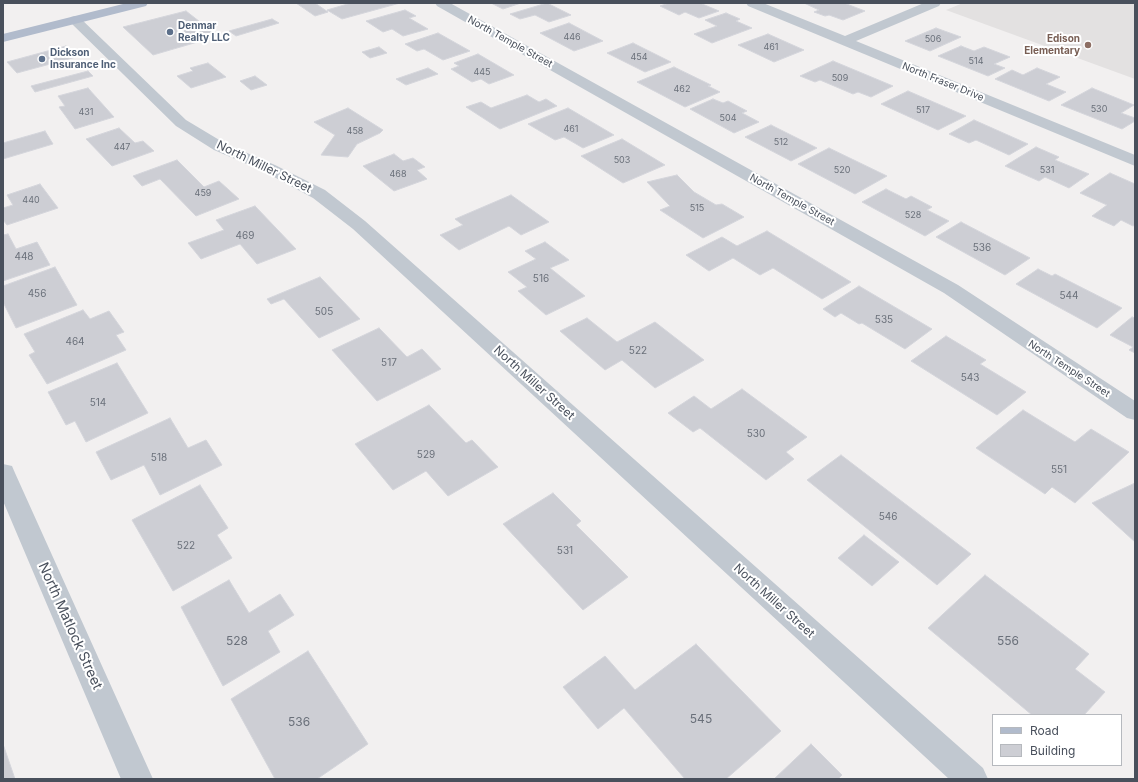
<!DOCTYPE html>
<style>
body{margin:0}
#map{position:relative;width:1138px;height:782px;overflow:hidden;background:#f2f0f0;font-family:Inter,sans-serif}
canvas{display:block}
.frame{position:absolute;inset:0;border:4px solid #49505c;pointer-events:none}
.legend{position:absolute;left:992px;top:714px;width:130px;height:52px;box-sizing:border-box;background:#fff;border:1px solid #b6b9be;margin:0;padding:5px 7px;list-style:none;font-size:12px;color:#49505c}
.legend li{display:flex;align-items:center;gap:8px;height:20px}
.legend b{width:20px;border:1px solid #b6b9be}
</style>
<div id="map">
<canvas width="1138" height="782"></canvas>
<div class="frame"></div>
<ul class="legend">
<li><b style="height:5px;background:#b1bbcc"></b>Road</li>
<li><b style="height:11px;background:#cdced4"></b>Building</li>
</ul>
</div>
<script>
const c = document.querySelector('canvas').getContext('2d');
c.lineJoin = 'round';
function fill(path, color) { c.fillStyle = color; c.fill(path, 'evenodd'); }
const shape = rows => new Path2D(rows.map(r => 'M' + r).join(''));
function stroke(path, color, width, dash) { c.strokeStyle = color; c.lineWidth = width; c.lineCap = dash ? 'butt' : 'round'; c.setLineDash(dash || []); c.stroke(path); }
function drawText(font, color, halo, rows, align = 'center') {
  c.font = font + ' Inter,sans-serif'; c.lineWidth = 4; c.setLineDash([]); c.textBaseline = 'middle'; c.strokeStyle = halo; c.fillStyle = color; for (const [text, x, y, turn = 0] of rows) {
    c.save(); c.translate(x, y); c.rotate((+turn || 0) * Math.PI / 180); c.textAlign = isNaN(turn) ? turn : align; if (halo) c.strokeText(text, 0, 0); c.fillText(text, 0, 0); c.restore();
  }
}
fill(shape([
 [963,3,1135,3,1135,79,946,10]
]), '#e3e1e1');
const building = shape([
 [296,3,315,3,328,12,315,16,296,3],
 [351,3,400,3,342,19,327,10,351,3],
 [491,3,521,3,503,9,491,3],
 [547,3,571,15,549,22,535,15,520,19,510,14,547,3],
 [669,3,700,3,719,11,699,18,685,12,679,15,660,6,669,3],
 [804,3,844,3,865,11,843,20,829,15,825,16,814,12,819,10,804,3],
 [405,10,416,16,409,18,428,29,403,36,392,29,383,32,366,21,405,10],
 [186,11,218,36,153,55,123,27,186,11],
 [726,13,740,19,736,21,752,28,712,43,694,34,717,26,705,20,726,13],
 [272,19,279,23,236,36,229,31,272,19],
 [569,23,603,41,574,51,540,33,569,23],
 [936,28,961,37,930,51,905,41,936,28],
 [438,33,470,51,443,60,424,49,417,51,405,44,438,33],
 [768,34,804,50,774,62,738,45,768,34],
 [633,43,671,62,645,72,607,53,633,43],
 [66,46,76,57,17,73,7,62,66,46],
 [961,46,974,51,984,47,1010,57,994,64,1005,68,988,76,938,56,961,46],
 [379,47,387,53,370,58,362,52,379,47],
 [478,54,514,75,489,84,481,79,472,82,451,69,459,66,454,63,478,54],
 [833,61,893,86,871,97,858,92,853,94,820,80,815,82,800,76,833,61],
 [208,63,226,77,191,88,177,76,193,71,190,68,208,63],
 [674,67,711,85,708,86,720,92,685,107,637,82,674,67],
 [428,68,438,74,406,85,396,79,428,68],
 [1037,68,1060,77,1046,84,1066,92,1049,101,995,79,1012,70,1023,75,1037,68],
 [88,71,93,76,35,92,31,86,88,71],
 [255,76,267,85,251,90,240,81,255,76],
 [88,88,114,117,75,129,59,107,65,106,58,96,88,88],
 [1092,88,1134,105,1121,113,1135,118,1135,121,1122,129,1061,105,1092,88],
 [908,91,966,116,938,130,881,104,908,91],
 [527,95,539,102,546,99,557,106,500,129,466,107,481,102,491,108,527,95],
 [713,99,723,103,728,101,747,111,742,113,759,122,734,133,690,109,713,99],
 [348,108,383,130,380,133,357,144,348,157,321,155,335,135,314,122,348,108],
 [568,108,614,135,583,148,564,137,555,140,528,124,568,108],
 [974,120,1028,144,1009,155,976,140,969,143,949,134,974,120],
 [771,125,817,148,791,161,745,137,771,125],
 [119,128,135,143,143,141,154,151,112,166,86,139,119,128],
 [45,131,53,144,3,159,3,143,45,131],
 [622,139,665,165,623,183,581,156,622,139],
 [1036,147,1059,157,1055,160,1089,174,1069,188,1045,177,1039,181,1005,166,1036,147],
 [829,148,887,176,855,194,798,164,829,148],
 [394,154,403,161,413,158,425,167,417,170,427,179,394,191,363,166,394,154],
 [177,160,204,187,219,181,239,199,196,216,160,179,142,186,133,176,177,160],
 [1110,173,1135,184,1135,225,1133,226,1121,220,1114,226,1092,216,1107,205,1080,193,1110,173],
 [677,175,694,192,716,205,722,204,744,217,703,238,660,210,670,206,647,182,677,175],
 [40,184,58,208,7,225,3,220,3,208,13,205,7,195,40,184],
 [886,189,906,199,911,196,932,207,927,210,949,221,925,236,862,202,886,189],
 [511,195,549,222,521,235,509,226,459,250,440,235,463,225,455,219,511,195],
 [255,206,296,249,257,264,240,244,201,259,188,243,224,230,216,220,255,206],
 [961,222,1030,258,1005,275,936,237,961,222],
 [767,231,851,282,822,299,773,268,760,275,733,258,709,271,686,255,722,237,737,246,767,231],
 [8,234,16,249,37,242,50,265,3,281,3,235,8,234],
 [545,242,569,260,550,268,585,296,546,315,518,291,527,287,508,272,536,259,525,251,545,242],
 [55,267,77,305,16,328,3,302,3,286,55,267],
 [1038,269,1052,276,1055,274,1122,308,1097,328,1016,284,1038,269],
 [320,277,360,319,319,338,284,299,271,304,267,299,320,277],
 [859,286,932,329,905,349,862,323,859,324,841,313,835,317,823,309,859,286],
 [83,310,90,319,109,311,124,332,116,335,126,350,47,384,29,355,35,352,24,334,83,310],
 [1132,317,1135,318,1135,353,1129,350,1133,347,1110,335,1132,317],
 [587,318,617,342,655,322,704,360,655,388,622,360,605,370,560,331,587,318],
 [379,328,407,357,422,349,441,369,377,401,332,350,379,328],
 [946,336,986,360,980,364,1026,392,997,415,911,361,946,336],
 [117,363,148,413,86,442,75,421,66,425,48,392,117,363],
 [742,389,807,437,786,452,794,459,766,480,700,428,693,432,668,413,694,396,711,409,742,389],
 [429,405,466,443,472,440,498,467,448,496,426,471,393,490,355,444,429,405],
 [1023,410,1075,442,1091,429,1129,452,1075,503,1052,487,1045,494,976,448,1023,410],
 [170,418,188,448,206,440,222,465,160,495,144,465,111,480,96,452,170,418],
 [841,455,971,554,937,585,807,480,841,455],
 [1135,483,1135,542,1092,503,1135,483],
 [200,485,228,528,217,535,232,558,173,591,132,520,200,485],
 [553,493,581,521,576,525,628,577,583,610,503,524,553,493],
 [864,535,899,562,872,586,838,558,864,535],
 [985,575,1089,654,1075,669,1105,692,1084,715,1032,715,928,628,985,575],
 [229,580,249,613,280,594,294,615,268,631,280,652,223,686,181,607,229,580],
 [696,644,781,731,726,779,685,779,624,708,598,729,563,687,605,656,635,690,696,644],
 [308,651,368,744,317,779,275,779,231,699,308,651],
 [3,744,15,779,3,779,3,744],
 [811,744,842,775,838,779,774,779,811,744]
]);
fill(building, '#cdced4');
stroke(building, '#d4d5db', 1);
fill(shape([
 [435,3,450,3,958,285,1135,401,1135,420,1127,418,944,293,437,6,435,3],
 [746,3,763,3,845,36,924,3,941,3,939,6,856,41,1135,155,1135,166,748,6,746,3],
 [75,16,79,17,186,120,226,144,275,165,325,190,365,221,983,768,988,779,949,779,353,229,313,198,263,171,214,150,176,126,71,23,69,20,71,17,75,16],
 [3,464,12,466,15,473,153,779,121,779,3,501,3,464]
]), '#c1c8d0');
fill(shape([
 [127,3,148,3,146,6,3,42,3,34,127,3]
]), '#b1bbcc');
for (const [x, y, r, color] of [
 [170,32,4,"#5c6f8a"],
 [1088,45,4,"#8d6e63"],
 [42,59,4,"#5c6f8a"]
]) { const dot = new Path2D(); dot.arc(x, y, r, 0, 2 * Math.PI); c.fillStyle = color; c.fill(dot); stroke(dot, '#fff', 1.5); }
drawText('9px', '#6a707a', null, [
 ["446",572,37],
 ["506",933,39],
 ["461",771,47],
 ["454",639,57],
 ["514",976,61],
 ["445",482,72],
 ["509",840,78],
 ["462",682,89],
 ["530",1099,109],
 ["517",923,110],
 ["431",86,112],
 ["504",728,118],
 ["461",571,129],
 ["458",355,131],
 ["512",781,142],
 ["447",122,147],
 ["503",622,160],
 ["520",842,170],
 ["531",1047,170],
 ["468",398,174],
 ["459",203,193],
 ["440",31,200],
 ["515",697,208],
 ["528",913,215]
]);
drawText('bold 10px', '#4e5e75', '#fff', [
 ["Denmar",178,26],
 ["Realty LLC",178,38],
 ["Dickson",50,53],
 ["Insurance Inc",50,65]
], 'left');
drawText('bold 10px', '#785e54', '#fff', [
 ["Edison",1080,39],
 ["Elementary",1080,51]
], 'right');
drawText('10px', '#49505c', '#fff', [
 ["North Temple Street",510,42,29],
 ["North Fraser Drive",943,82,22],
 ["North Temple Street",792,200,29],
 ["North Temple Street",1069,369,33]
]);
drawText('10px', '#6a707a', null, [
 ["469",245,236],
 ["536",982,248],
 ["448",24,257],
 ["516",541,279],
 ["456",37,294],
 ["544",1069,296],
 ["505",324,312],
 ["535",884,320],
 ["464",75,342],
 ["522",638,351],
 ["517",389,363],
 ["543",970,378],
 ["514",98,403],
 ["530",756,434],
 ["529",426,455],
 ["518",159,458],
 ["551",1059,470],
 ["546",888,517],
 ["522",186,546],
 ["531",565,551]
]);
drawText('12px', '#49505c', '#fff', [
 ["North Miller Street",264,167,26],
 ["North Miller Street",534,383,42],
 ["North Miller Street",774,601,42]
]);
drawText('12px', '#6a707a', null, [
 ["528",237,641],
 ["556",1008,641],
 ["545",701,719],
 ["536",299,722]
]);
drawText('14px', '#49505c', '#fff', [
 ["North Matlock Street",70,626,66]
]);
</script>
